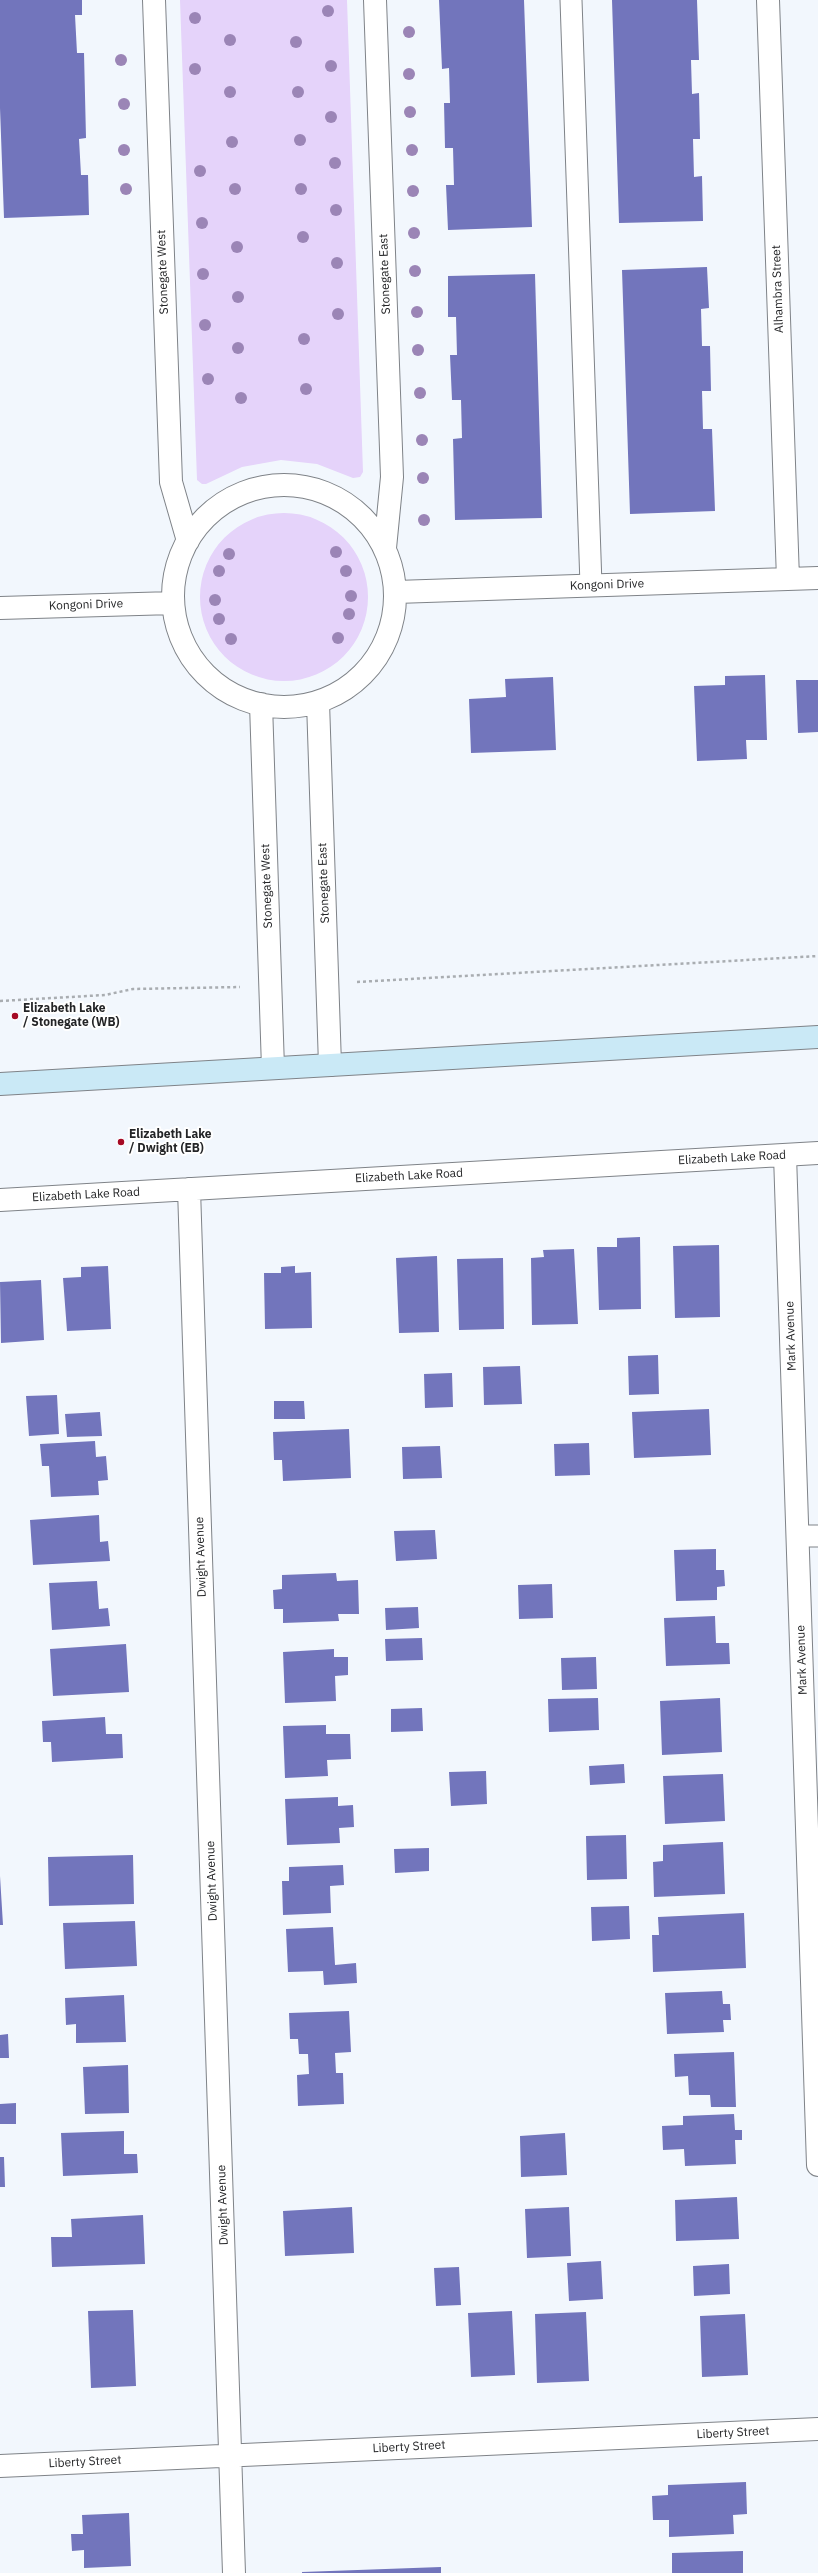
<!DOCTYPE html>
<style>
body{margin:0}
canvas{display:block;background:#f2f7fd}
</style>
<canvas width="818" height="2573"></canvas>
<script>
const c = document.querySelector('canvas').getContext('2d');
c.lineJoin = 'round';
function fill(path, color) { c.fillStyle = color; c.fill(path, 'evenodd'); }
const shape = rows => new Path2D(rows.map(r => 'M' + r).join(''));
function stroke(path, color, width, dash) { c.strokeStyle = color; c.lineWidth = width; c.lineCap = dash ? 'butt' : 'round'; c.setLineDash(dash || []); c.stroke(path); }
function drawText(font, color, halo, rows, align = 'center') {
  c.font = font + ' "IBM Plex Sans",sans-serif'; c.lineWidth = 4; c.setLineDash([]); c.textBaseline = 'middle'; c.strokeStyle = halo; c.fillStyle = color; for (const [text, x, y, turn = 0] of rows) {
    c.save(); c.translate(x, y); c.rotate((+turn || 0) * Math.PI / 180); c.textAlign = isNaN(turn) ? turn : align; if (halo) c.strokeText(text, 0, 0); c.fillText(text, 0, 0); c.restore();
  }
}
fill(shape([
 [180,0,347,0,363,472,360,477,353,478,317,464,281,460,242,467,206,484,202,484,197,480],
 '200 597a84 84 0 1 1 168 0a84 84 0 1 1-168 0Z'
]), '#e5d3fa');
fill(shape([
 [0,0,82,0,82,15,75,15,77,53,84,53,86,138,79,139,81,175,88,175,89,215,4,218,0,108],
 [439,0,524,0,532,227,448,230,446,185,454,185,453,148,445,148,444,103,450,103,449,68,442,69],
 [612,0,697,0,699,60,691,60,692,94,699,93,700,139,693,139,694,177,702,176,703,221,619,223],
 [707,267,709,308,701,309,702,346,710,346,711,391,702,391,703,429,712,429,715,511,630,514,622,270],
 [535,274,542,518,455,520,453,439,462,438,461,400,452,400,450,355,457,355,456,317,448,317,448,276],
 [765,675,767,740,746,740,747,759,697,761,694,686,725,685,725,676],
 [553,677,556,750,471,753,469,699,506,697,505,679],
 [796,680,818,680,818,732,798,733],
 [640,1237,641,1309,599,1310,597,1247,617,1247,617,1238],
 [719,1245,720,1317,675,1318,673,1246],
 [574,1249,578,1324,532,1325,531,1258,544,1257,543,1250],
 [437,1256,439,1332,399,1333,396,1258],
 [503,1258,504,1329,459,1330,457,1259],
 [108,1266,111,1329,67,1331,63,1278,81,1277,81,1267],
 [295,1266,295,1273,311,1272,312,1328,265,1329,264,1273,281,1273,281,1267],
 [41,1280,44,1340,1,1343,0,1282],
 [658,1355,659,1394,629,1395,628,1356],
 [520,1366,522,1404,484,1405,483,1367],
 [452,1373,453,1407,425,1408,424,1374],
 [57,1395,59,1434,29,1436,26,1396],
 [274,1401,304,1401,305,1419,274,1419],
 [709,1409,711,1455,634,1458,632,1412],
 [100,1412,102,1436,67,1437,65,1414],
 [349,1429,351,1478,283,1481,282,1460,274,1460,273,1432],
 [95,1441,96,1457,106,1456,108,1480,98,1481,99,1495,51,1497,49,1466,42,1466,40,1444],
 [589,1443,590,1475,555,1476,554,1444],
 [440,1446,442,1478,403,1479,402,1447],
 [99,1515,100,1542,108,1541,110,1561,33,1565,30,1520],
 [435,1530,437,1559,396,1561,394,1531],
 [716,1549,716,1570,724,1570,725,1586,717,1587,717,1600,676,1601,674,1550],
 [336,1573,337,1581,358,1580,359,1614,338,1614,339,1621,283,1623,283,1609,274,1609,273,1590,282,1589,282,1575],
 [97,1581,99,1609,108,1608,110,1626,52,1630,49,1583],
 [552,1584,553,1618,519,1619,518,1585],
 [418,1607,419,1628,386,1630,385,1608],
 [715,1616,716,1643,729,1643,730,1664,666,1666,664,1618],
 [422,1638,423,1660,386,1661,385,1639],
 [126,1644,129,1692,53,1696,50,1649],
 [334,1649,334,1657,348,1657,348,1675,335,1676,336,1701,285,1703,283,1652],
 [596,1657,597,1689,562,1690,561,1658],
 [598,1698,599,1730,549,1732,548,1699],
 [720,1698,722,1752,662,1755,660,1701],
 [422,1708,423,1731,391,1732,391,1709],
 [105,1717,106,1734,122,1734,123,1758,52,1762,51,1742,43,1742,42,1721],
 [326,1725,326,1734,350,1734,351,1759,327,1760,328,1776,285,1778,283,1726],
 [624,1764,625,1783,590,1785,589,1766],
 [486,1771,487,1804,451,1806,449,1772],
 [723,1774,725,1821,665,1824,663,1776],
 [338,1797,338,1806,353,1805,354,1827,339,1828,340,1843,287,1845,285,1799],
 [626,1835,627,1879,587,1880,586,1836],
 [723,1842,725,1894,654,1897,653,1862,663,1861,663,1845],
 [429,1848,429,1871,395,1873,394,1849],
 [133,1855,134,1904,49,1906,48,1857],
 [343,1865,344,1885,330,1886,331,1913,283,1915,282,1881,289,1881,289,1867],
 [0,1876,3,1925,0,1925],
 [629,1906,630,1939,592,1941,591,1907],
 [744,1913,746,1968,653,1972,652,1935,659,1935,658,1917],
 [135,1921,137,1966,65,1969,63,1923],
 [333,1927,335,1965,356,1963,357,1983,324,1985,323,1971,288,1972,286,1929],
 [722,1991,723,2004,730,2004,731,2020,723,2020,724,2032,667,2034,665,1993],
 [124,1995,126,2042,76,2043,76,2024,66,2025,65,1998],
 [349,2011,351,2052,335,2053,336,2073,343,2073,344,2104,298,2106,297,2075,309,2074,308,2054,299,2054,298,2039,290,2039,289,2013],
 [8,2034,9,2058,0,2058,0,2035],
 [734,2052,736,2107,711,2107,710,2095,689,2095,688,2076,675,2077,674,2054],
 [128,2065,129,2113,85,2114,83,2067],
 [16,2103,16,2124,0,2124,0,2104],
 [734,2114,735,2130,742,2130,742,2140,735,2140,736,2164,685,2166,684,2149,663,2150,662,2126,683,2125,683,2116],
 [124,2131,124,2154,137,2154,138,2173,63,2176,61,2133],
 [565,2133,567,2175,521,2177,520,2136],
 [0,2157,4,2157,5,2187,0,2187],
 [737,2197,739,2239,676,2241,675,2200],
 [352,2207,354,2253,285,2256,283,2211],
 [569,2207,571,2256,527,2258,525,2209],
 [143,2215,145,2264,52,2267,51,2237,72,2237,71,2219],
 [601,2261,603,2299,569,2301,567,2263],
 [729,2264,730,2294,694,2296,693,2266],
 [459,2267,461,2305,436,2306,434,2268],
 [133,2310,136,2386,91,2388,88,2311],
 [512,2311,515,2375,471,2377,468,2313],
 [586,2312,589,2381,537,2383,535,2314],
 [745,2314,748,2375,702,2377,700,2316],
 [746,2482,747,2514,733,2515,734,2534,669,2537,669,2520,653,2520,652,2496,668,2495,668,2485],
 [129,2513,131,2566,84,2568,84,2550,72,2551,71,2534,83,2534,82,2515],
 [743,2551,743,2573,672,2573,672,2553],
 [441,2567,441,2573,302,2573,302,2572]
]), '#7275bc');
const lane = shape([
 [571,0,591,585],
 [798,1536,818,1536]
]);
const street = shape([
 [154,0,171,482,188,541],
 [375,0,392,477,385,548],
 [768,0,788,579],
 '173 596a111 111 0 1 1 222 0a111 111 0 1 1-222 0Z',
 [396,592,818,578],
 [0,608,173,603],
 [318,702,330,1065],
 [261,704,273,1068],
 [785,1155,818,2165],
 [189,1189,234,2573],
 [0,1200,818,1153],
 [0,2466,818,2429]
]);
const secondary = shape([
 [0,1084,818,1037]
]);
stroke(lane, '#7f8388', 23);
stroke(street, '#7f8388', 24);
stroke(secondary, '#7f8388', 24);
stroke(shape([
 [357,982,818,956],
 [0,1001,105,995,133,989,240,987]
]), '#a9adb1', 2.5, [3, 3]);
stroke(lane, '#fff', 21);
stroke(street, '#fff', 22);
stroke(secondary, '#cae9f6', 22);
c.fillStyle = '#9b85b6';
for (const [x, y] of [
 [328,11],
 [195,18],
 [409,32],
 [230,40],
 [296,42],
 [121,60],
 [331,66],
 [195,69],
 [409,74],
 [230,92],
 [298,92],
 [124,104],
 [410,112],
 [331,117],
 [300,140],
 [232,142],
 [124,150],
 [412,150],
 [335,163],
 [200,171],
 [126,189],
 [235,189],
 [301,189],
 [413,191],
 [336,210],
 [202,223],
 [414,233],
 [303,237],
 [237,247],
 [337,263],
 [415,271],
 [203,274],
 [238,297],
 [417,312],
 [338,314],
 [205,325],
 [304,339],
 [238,348],
 [418,350],
 [208,379],
 [306,389],
 [420,393],
 [241,398],
 [422,440],
 [423,478],
 [424,520],
 [336,552],
 [229,554],
 [219,571],
 [346,571],
 [351,596],
 [215,600],
 [349,614],
 [219,619],
 [338,638],
 [231,639]
]) { c.beginPath(); c.arc(x, y, 6, 0, 2 * Math.PI); c.fill(); }
for (const [x, y, r, color] of [
 [15,1016,4,"#a50924"],
 [121,1142,4,"#a50924"]
]) { const dot = new Path2D(); dot.arc(x, y, r, 0, 2 * Math.PI); c.fillStyle = color; c.fill(dot); stroke(dot, '#fff', 1.5); }
drawText('12px', '#242527', '#fff', [
 ["Stonegate West",163,272,-92],
 ["Stonegate East",385,274,-92],
 ["Alhambra Street",778,289,-92],
 ["Kongoni Drive",607,585,-2],
 ["Kongoni Drive",86,605,-2],
 ["Stonegate East",324,883,-92],
 ["Stonegate West",267,886,-92],
 ["Elizabeth Lake Road",732,1158,-3],
 ["Elizabeth Lake Road",409,1176,-3],
 ["Elizabeth Lake Road",86,1195,-3],
 ["Mark Avenue",791,1336,-92],
 ["Dwight Avenue",201,1557,-92],
 ["Mark Avenue",802,1660,-92],
 ["Dwight Avenue",212,1881,-92],
 ["Dwight Avenue",223,2205,-92],
 ["Liberty Street",733,2433,-3],
 ["Liberty Street",409,2447,-3],
 ["Liberty Street",85,2462,-3]
]);
drawText('bold 12px', '#242527', '#fff', [
 ["Elizabeth Lake",23,1009],
 ["/ Stonegate (WB)",23,1023],
 ["Elizabeth Lake",129,1135],
 ["/ Dwight (EB)",129,1149]
], 'left');
</script>
